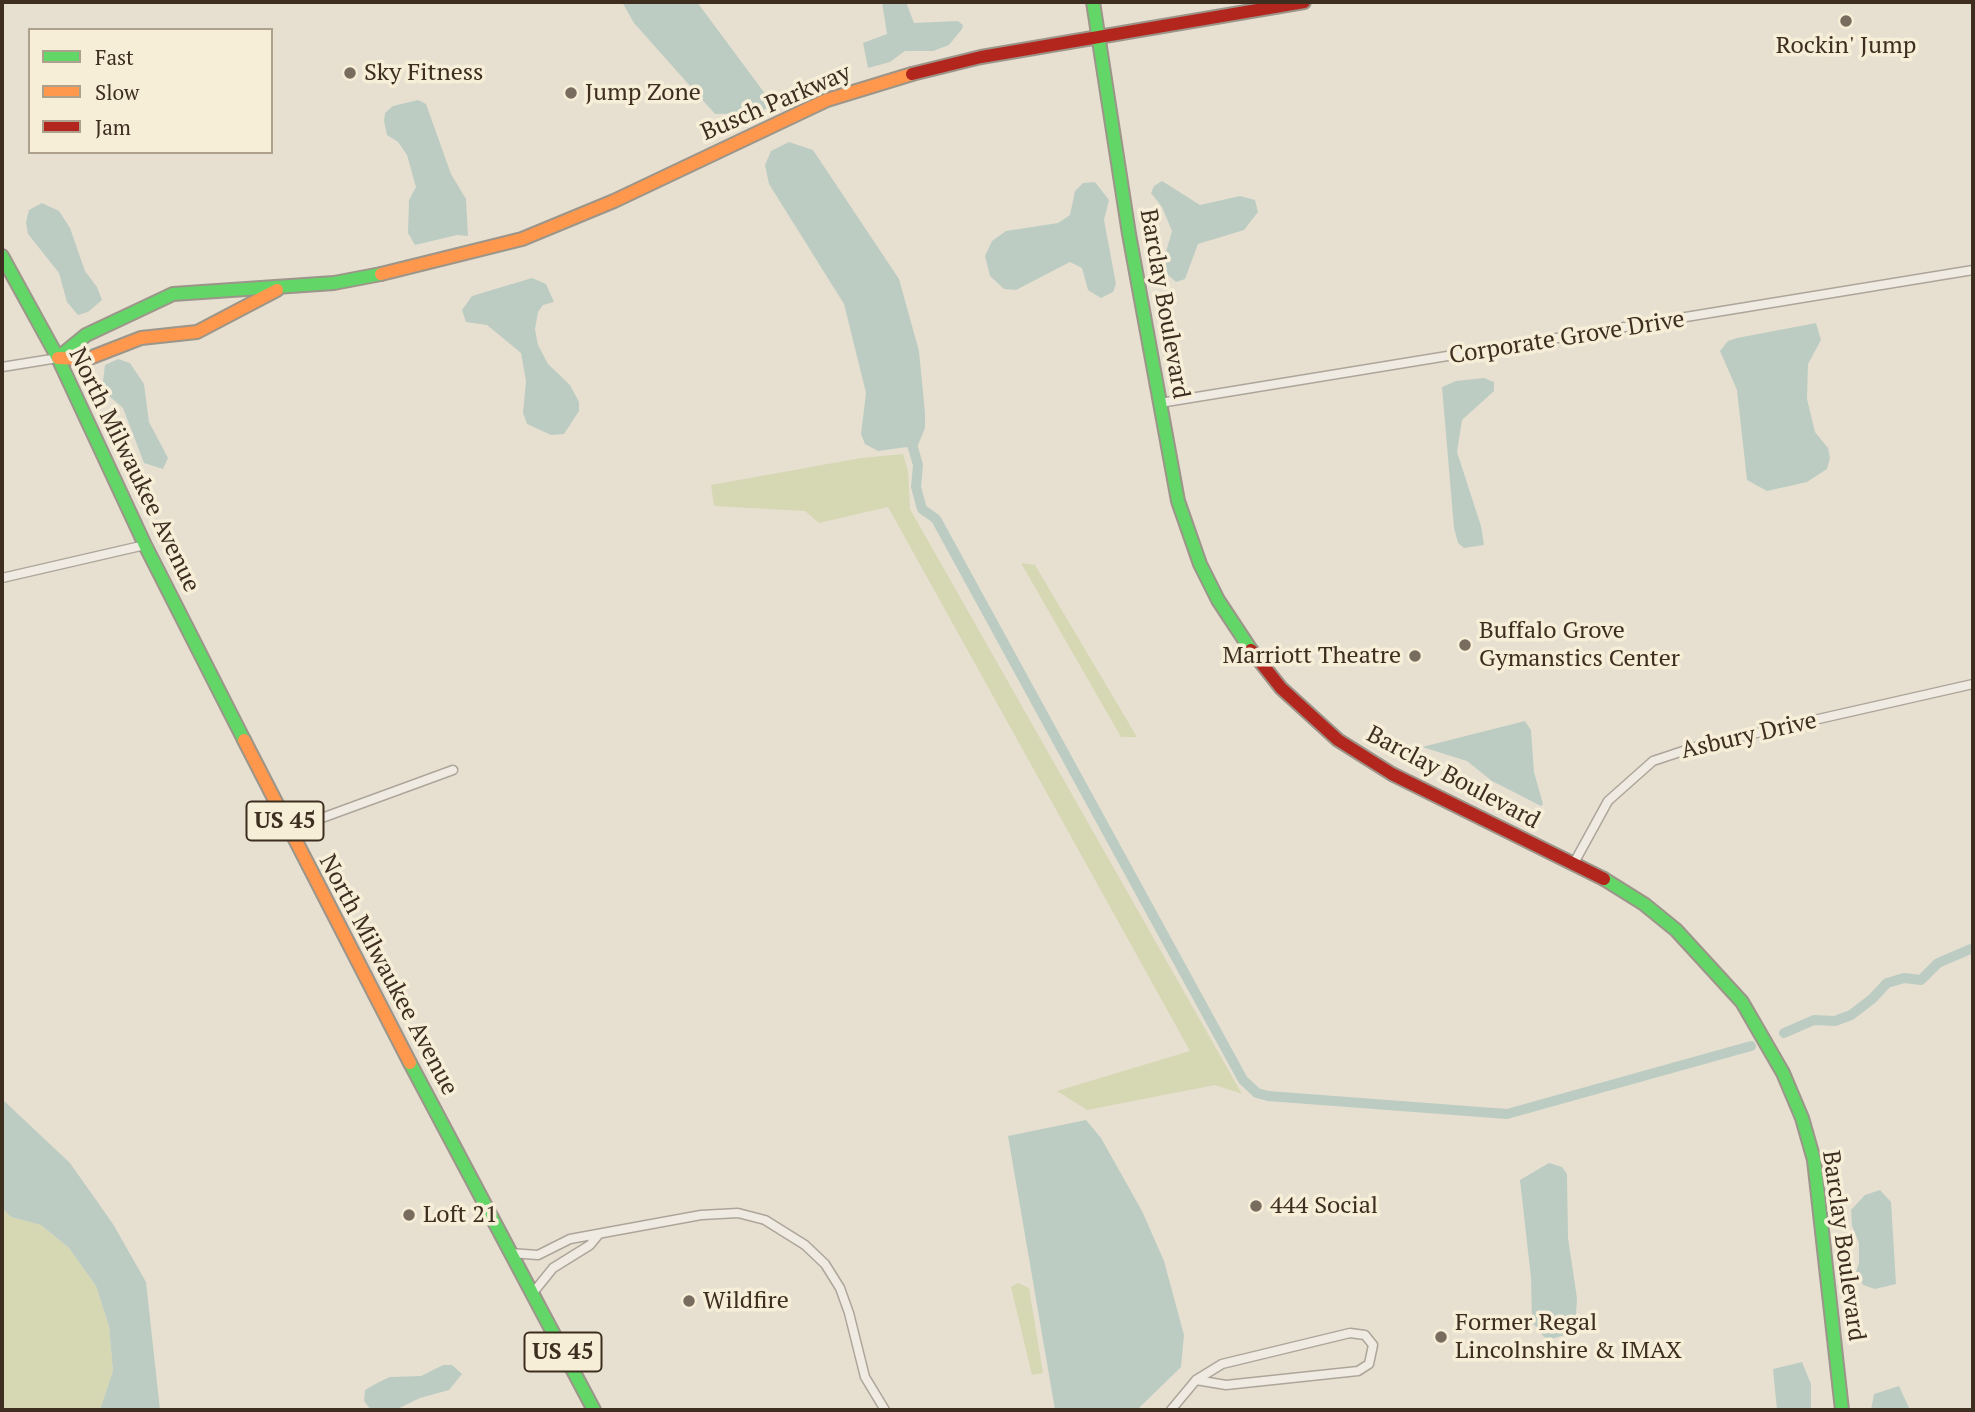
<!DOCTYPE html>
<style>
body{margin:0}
#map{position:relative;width:1975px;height:1412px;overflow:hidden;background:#e7e0d1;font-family:"PT Serif",serif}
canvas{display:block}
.frame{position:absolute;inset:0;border:4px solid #3d2e20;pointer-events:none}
.legend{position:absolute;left:28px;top:28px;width:245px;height:126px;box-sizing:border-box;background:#f7eed8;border:2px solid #ada18e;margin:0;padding:9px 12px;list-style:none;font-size:21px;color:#3d2e20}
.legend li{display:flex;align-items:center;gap:14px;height:35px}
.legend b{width:35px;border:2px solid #ada18e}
</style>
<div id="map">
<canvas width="1975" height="1412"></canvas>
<div class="frame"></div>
<ul class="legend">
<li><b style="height:9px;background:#63d668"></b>Fast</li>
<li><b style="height:9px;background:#ff974d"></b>Slow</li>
<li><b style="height:9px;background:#b3261e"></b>Jam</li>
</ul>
</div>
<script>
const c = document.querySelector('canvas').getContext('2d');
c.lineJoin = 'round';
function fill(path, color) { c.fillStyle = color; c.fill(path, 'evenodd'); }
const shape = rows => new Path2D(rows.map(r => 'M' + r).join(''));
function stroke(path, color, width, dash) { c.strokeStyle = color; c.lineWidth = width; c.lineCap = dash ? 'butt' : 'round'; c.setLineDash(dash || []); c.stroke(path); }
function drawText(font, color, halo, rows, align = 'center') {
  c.font = font + ' "PT Serif",serif'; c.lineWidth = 7; c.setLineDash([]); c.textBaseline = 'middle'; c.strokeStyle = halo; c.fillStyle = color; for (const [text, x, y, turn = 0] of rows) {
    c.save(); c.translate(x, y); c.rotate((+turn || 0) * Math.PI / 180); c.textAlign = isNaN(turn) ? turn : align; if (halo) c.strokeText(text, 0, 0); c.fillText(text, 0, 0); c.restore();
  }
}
fill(shape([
 [903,454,908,471,910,509,1242,1094,1215,1085,1087,1110,1057,1091,1190,1051,888,507,819,523,805,511,714,506,711,485,861,458],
 [1021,563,1035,565,1137,737,1121,737],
 [2,1208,11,1217,41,1225,69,1248,96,1286,109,1326,113,1371,100,1410,2,1410],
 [1018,1283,1029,1288,1043,1373,1032,1375,1011,1287]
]), '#d6d7b3');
fill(shape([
 [622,2,697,2,766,95,769,107,757,113,715,114,634,23],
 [882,2,906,2,914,23,958,21,963,25,962,29,949,45,933,51,905,51,890,62,868,68,863,43,887,34],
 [418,100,426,104,451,174,466,199,468,236,457,235,415,245,408,233,409,200,416,187,407,155,398,142,387,135,384,121,385,113,393,106],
 [789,142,813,150,899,279,919,351,925,413,925,428,914,455,907,447,878,451,865,444,861,434,866,393,844,304,769,184,765,165,771,151],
 [1162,181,1200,205,1240,196,1255,200,1258,212,1244,230,1198,244,1185,279,1176,282,1166,273,1166,252,1172,231,1162,207,1151,193,1154,186],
 [1095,182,1109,200,1104,220,1116,284,1113,292,1101,298,1096,295,1088,290,1082,268,1070,262,1016,290,1004,289,990,276,985,256,992,241,1006,231,1058,223,1070,215,1075,191,1083,183],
 [42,203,59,211,70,228,85,271,97,287,102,300,88,312,78,315,67,302,59,273,28,234,26,222,29,210],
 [532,278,546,284,554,302,543,305,538,312,535,329,538,345,548,364,570,385,579,402,579,411,564,434,551,435,527,424,523,413,526,381,521,353,487,325,466,322,462,310,472,296],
 [1816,323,1821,340,1808,364,1807,399,1815,432,1828,448,1830,458,1827,469,1807,482,1767,491,1747,480,1737,390,1720,351,1728,341,1737,338],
 [118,359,130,363,144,384,149,422,168,458,163,469,144,463,123,408,109,396,103,381,105,365],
 [1484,378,1494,382,1494,391,1462,420,1457,452,1481,526,1484,545,1464,548,1458,543,1454,528,1442,387,1456,381],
 [1525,721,1531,730,1534,772,1543,804,1541,806,1492,781,1467,761,1422,747],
 [2,1099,70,1163,113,1224,146,1282,160,1410,100,1410,113,1371,109,1326,96,1286,69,1248,41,1225,11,1217,2,1208],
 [1086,1120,1101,1138,1142,1211,1164,1261,1184,1335,1181,1367,1137,1410,1055,1410,1008,1136],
 [1549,1163,1562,1167,1567,1174,1568,1238,1577,1298,1575,1332,1551,1339,1544,1337,1532,1322,1531,1278,1520,1180],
 [1880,1190,1891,1202,1896,1284,1875,1289,1863,1285,1856,1272,1859,1263,1859,1243,1852,1226,1851,1210,1865,1195],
 [1802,1362,1811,1384,1811,1410,1777,1410,1773,1369],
 [443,1365,452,1365,462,1374,449,1390,420,1398,395,1410,371,1410,364,1401,365,1390,379,1382,390,1377,421,1376],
 [1899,1386,1910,1410,1871,1410,1874,1394]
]), '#bcccc2');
stroke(shape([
 [911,441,918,465,916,487,922,509,936,519,1243,1080,1257,1093,1268,1096,1507,1114,1751,1046],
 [1784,1033,1814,1020,1835,1021,1851,1015,1872,999,1887,983,1904,978,1921,980,1938,963,1973,948]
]), '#bcccc2', 10);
const street = shape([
 [2,367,58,358],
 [1160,403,1973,270],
 [2,578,145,545],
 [289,830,453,770],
 [1574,863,1608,801,1653,761,1695,747,1973,684],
 [510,1253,538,1255,570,1239,701,1215,738,1213,765,1220,805,1245,825,1264,840,1288,849,1313,865,1377,885,1410],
 [532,1294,553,1268,590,1245,599,1234],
 [1171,1410,1196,1380,1222,1364,1350,1333,1365,1335,1373,1345,1369,1364,1358,1371,1226,1385,1196,1380]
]);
const fast = shape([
 [1093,2,1129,234,1178,501,1200,564,1218,600,1251,650],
 [2,256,58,358,145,545,244,740],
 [58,358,86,335,173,294,334,283,381,274],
 [1604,879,1644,904,1676,930,1742,1002,1783,1073,1802,1118,1814,1160,1842,1410],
 [410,1063,594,1410]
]);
const slow = shape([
 [381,274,522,239,614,201,827,100,912,74],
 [58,358,87,359,141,338,197,332,277,290],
 [244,740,410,1063]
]);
const jam = shape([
 [912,74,981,57,1304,2],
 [1251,650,1281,688,1338,740,1392,774,1604,879]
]);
stroke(street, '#ada599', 11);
stroke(fast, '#9c958a', 16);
stroke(slow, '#9c958a', 16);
stroke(jam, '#9c958a', 16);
stroke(street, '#efebe3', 8);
stroke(fast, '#63d668', 12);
stroke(slow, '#ff974d', 12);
stroke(jam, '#b3261e', 12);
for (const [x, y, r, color] of [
 [1846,21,7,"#786c5e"],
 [350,73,7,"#786c5e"],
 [571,93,7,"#786c5e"],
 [1465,645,7,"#786c5e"],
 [1415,656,7,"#786c5e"],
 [1256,1206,7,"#786c5e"],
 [409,1215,7,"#786c5e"],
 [689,1301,7,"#786c5e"],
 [1441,1337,7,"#786c5e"]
]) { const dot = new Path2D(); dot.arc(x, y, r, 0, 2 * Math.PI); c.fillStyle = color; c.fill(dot); stroke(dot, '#f7eed8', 2.5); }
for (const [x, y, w] of [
 [285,821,77],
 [563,1352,77]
]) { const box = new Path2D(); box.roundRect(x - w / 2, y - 19.5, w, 39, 5); c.fillStyle = '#f7eed8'; c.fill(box); stroke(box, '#3d2e20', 2); }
drawText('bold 23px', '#3d2e20', null, [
 ["US 45",285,821],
 ["US 45",563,1352]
]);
drawText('24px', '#3d2e20', '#f7eed8', [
 ["Rockin' Jump",1846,46,"center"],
 ["Sky Fitness",364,73],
 ["Jump Zone",585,93],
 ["Buffalo Grove",1479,631],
 ["Gymanstics Center",1479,659],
 ["Marriott Theatre",1401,656,"right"],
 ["444 Social",1270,1206],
 ["Loft 21",423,1215],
 ["Wildfire",703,1301],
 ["Former Regal",1455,1323],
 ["Lincolnshire & IMAX",1455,1351]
], 'left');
drawText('24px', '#3d2e20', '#f7eed8', [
 ["Busch Parkway",776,103,-23],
 ["Barclay Boulevard",1164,304,80],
 ["Corporate Grove Drive",1567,338,-9],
 ["North Milwaukee Avenue",134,470,64],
 ["Asbury Drive",1749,736,-13],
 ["Barclay Boulevard",1453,778,28],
 ["North Milwaukee Avenue",388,975,62],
 ["Barclay Boulevard",1843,1246,82]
]);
</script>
